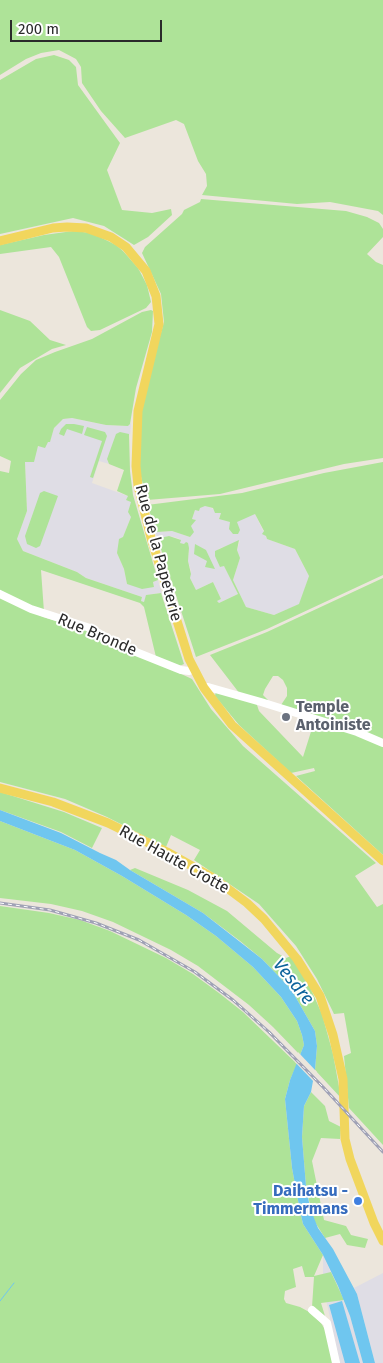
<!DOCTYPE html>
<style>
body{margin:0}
#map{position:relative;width:383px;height:1363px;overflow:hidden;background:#ece6dc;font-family:"Fira Sans",sans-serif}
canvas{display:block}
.scale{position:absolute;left:10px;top:20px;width:152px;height:22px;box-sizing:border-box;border:2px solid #2a2a2a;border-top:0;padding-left:6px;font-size:15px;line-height:18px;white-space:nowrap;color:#2a2a2a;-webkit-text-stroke:4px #fff;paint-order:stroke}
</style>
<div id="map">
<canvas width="383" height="1363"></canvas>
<div class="scale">200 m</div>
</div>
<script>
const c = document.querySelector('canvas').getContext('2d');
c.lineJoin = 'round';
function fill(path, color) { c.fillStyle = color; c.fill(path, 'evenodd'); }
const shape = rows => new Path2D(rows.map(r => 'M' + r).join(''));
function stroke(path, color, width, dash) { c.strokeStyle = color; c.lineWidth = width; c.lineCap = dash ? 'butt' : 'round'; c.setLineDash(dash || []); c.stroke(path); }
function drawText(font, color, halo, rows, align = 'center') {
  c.font = font + ' "Fira Sans",sans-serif'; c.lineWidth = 4; c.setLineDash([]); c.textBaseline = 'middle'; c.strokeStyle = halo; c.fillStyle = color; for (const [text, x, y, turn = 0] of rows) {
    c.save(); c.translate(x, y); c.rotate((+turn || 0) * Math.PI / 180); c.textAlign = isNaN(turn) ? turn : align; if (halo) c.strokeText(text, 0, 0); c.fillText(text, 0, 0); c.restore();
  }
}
fill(shape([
 [72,418,106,425,128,426,131,423,130,436,129,434,107,459,109,464,99,461,92,483,128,496,131,502,131,517,117,553,124,569,127,584,154,587,153,582,158,580,162,595,159,593,147,595,144,602,141,601,142,597,86,578,77,572,23,551,19,545,17,539,27,511,25,462,39,446,50,441,54,428,63,419],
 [205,505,221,513,219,518,255,514,267,539,295,549,309,576,300,604,274,615,246,607,233,580,240,558,237,550,240,541,218,549,221,567,224,565,238,594,219,603,217,601,221,599,213,582,196,590,190,578,191,571,188,561,189,548,180,543,180,539,174,537,169,536,159,540,159,543,155,530,159,532,172,531,190,537,191,526,195,520,192,519,195,510],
 [323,1255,350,1316,363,1363,340,1363,323,1286],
 [383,1273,383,1363,375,1363,357,1294,354,1288]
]), '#dfdde5');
fill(shape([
 [0,0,383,0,383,215,378,211,330,202,297,204,202,195,207,186,206,174,198,161,184,124,176,120,125,138,101,111,82,83,81,67,76,59,59,50,41,53,26,59,0,75],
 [54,55,69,60,76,67,78,85,120,143,107,170,122,210,152,213,171,209,172,215,148,237,134,245,104,226,73,218,0,234,0,80,36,59],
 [201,199,346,211,367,217,379,223,383,229,383,237,367,254,376,262,383,265,383,458,344,464,220,494,147,500,139,469,139,430,145,390,164,322,161,294,142,253,145,247,182,214,184,210,200,202],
 [73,231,92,233,116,245,123,251,138,268,147,285,151,302,146,308,100,330,91,331,87,327,59,257,51,247,0,254,0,245,44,235],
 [0,310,30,321,50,340,66,345,52,349,20,368,0,393],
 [151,310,153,311,152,332,136,388,130,424,128,426,106,425,72,418,63,419,54,428,50,442,48,442,45,448,38,446,34,462,25,462,27,511,17,539,23,551,77,572,86,578,142,597,141,601,144,602,146,595,161,593,184,664,177,667,156,657,144,607,140,603,41,570,44,612,0,593,0,471,9,473,11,461,0,456,0,400,21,374,36,360,55,352,92,339,142,312],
 [66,424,74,424,84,426,82,434,67,429,64,436,59,434,61,429],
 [87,427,105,432,107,436,93,478,90,477,102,441,84,435],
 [120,432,129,434,130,471,133,495,158,580,153,582,154,587,142,589,127,584,124,569,117,553,119,539,123,537,131,517,128,512,131,502,126,500,128,496,117,491,124,470,109,464,107,459,116,434],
 [383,462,383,575,267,629,196,657,159,543,160,538,169,536,181,540,180,543,184,544,186,542,188,543,189,548,188,561,191,574,190,578,196,590,213,582,221,599,217,601,219,603,238,594,224,566,220,567,215,556,215,551,239,540,237,550,240,558,233,580,246,607,274,615,299,604,309,576,295,549,267,539,266,536,262,534,264,531,255,514,237,522,240,530,238,534,233,534,229,529,230,522,219,519,221,513,215,513,213,508,205,506,200,508,199,511,195,510,192,519,196,520,191,526,194,532,190,537,172,531,157,532,147,505,242,493,324,473],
 [44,491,58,496,40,546,36,548,27,544,25,536,40,493],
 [195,544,206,550,215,569,205,567,207,561,194,554],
 [383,578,383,741,281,705,287,696,287,688,283,680,278,676,273,676,265,689,263,695,268,700,268,702,240,694,210,655,267,632],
 [0,596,43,617,87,630,192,679,211,709,243,746,376,863,355,876,377,907,383,904,383,1145,349,1108,344,1056,351,1053,344,1013,334,1014,317,979,296,946,259,904,194,860,200,850,171,835,166,847,107,817,65,799,0,782],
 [216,691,256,702,259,711,303,757,315,719,383,745,383,855,296,776,315,771,314,768,291,773,239,725,215,696],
 [0,792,64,812,102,828,92,848,61,832,0,810],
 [0,821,75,850,122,876,186,915,216,936,253,967,281,997,297,1021,302,1035,304,1045,300,1055,273,1027,249,1005,198,966,171,950,113,922,82,911,51,904,0,898],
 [135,868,188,890,227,911,277,953,286,958,291,956,309,985,322,1014,333,1054,341,1098,315,1070,317,1046,315,1031,291,989,262,959,240,941,203,913,130,870],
 [0,906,49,913,80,920,110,931,166,958,193,974,219,993,243,1012,297,1064,290,1080,285,1099,292,1168,300,1211,303,1224,323,1255,314,1276,331,1272,344,1300,321,1303,325,1316,312,1307,314,1277,305,1277,302,1266,293,1269,296,1287,285,1291,284,1299,286,1303,300,1307,311,1313,321,1323,327,1333,334,1363,0,1363],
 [311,1092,325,1106,329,1121,341,1127,340,1139,321,1138,312,1161,324,1220,346,1226,351,1235,368,1239,365,1248,347,1245,340,1234,325,1238,313,1219,306,1186,302,1137,304,1106]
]), '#aee398');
fill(shape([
 [0,810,61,833,100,853,116,860,130,870,203,913,262,959,291,989,315,1031,317,1046,315,1070,311,1092,304,1106,302,1137,306,1186,310,1208,318,1228,333,1249,357,1294,375,1363,363,1363,350,1316,338,1286,323,1255,303,1224,300,1211,292,1168,285,1099,290,1080,304,1045,302,1035,297,1021,281,997,253,967,216,936,186,915,122,876,75,850,0,821],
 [342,1301,360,1363,345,1363,329,1305]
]), '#6fc6ef');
fill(shape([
 [298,1052,317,1072,315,1083,295,1062]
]), '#ece6dc');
stroke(shape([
 [0,1301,14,1283]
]), '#6fc6ef', 1);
stroke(shape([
 [0,594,31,609,90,628,121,646,181,670,189,671,194,669],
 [204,688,208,687,261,702,357,732,383,743],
 [312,1310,327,1323,336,1363]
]), '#fff', 8);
stroke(shape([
 [0,241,53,228,67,227,86,228,111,237,126,247,146,271,156,296,159,324,138,411,136,466,138,486,151,538,189,659,204,688,232,725,383,861],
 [0,788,53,802,108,823,167,852,215,879,247,903,264,919,297,959,320,996,333,1035,343,1079,345,1139,350,1159,374,1223,383,1241]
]), '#f1d65d', 9);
const rail = shape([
 [0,903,50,910,96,923,139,940,195,972,233,1000,269,1032,323,1087,383,1152]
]);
stroke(rail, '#9fa1b5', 3);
stroke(rail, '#fff', 1, [4]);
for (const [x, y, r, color] of [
 [286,717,5,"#6b7280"],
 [358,1201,5,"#3f7fe0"]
]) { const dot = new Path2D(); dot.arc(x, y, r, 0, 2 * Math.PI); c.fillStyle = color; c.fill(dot); stroke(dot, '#fff', 2); }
drawText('16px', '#2a2a2a', '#fff', [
 ["Rue de la Papeterie",158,553,75],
 ["Rue Bronde",97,635,23],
 ["Rue Haute Crotte",174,860,29]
]);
drawText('bold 16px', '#5b616d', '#fff', [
 ["Temple",296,708],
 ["Antoiniste",296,726]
], 'left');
drawText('bold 16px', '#366cbe', '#fff', [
 ["Daihatsu -",348,1192],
 ["Timmermans",348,1210]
], 'right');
drawText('italic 18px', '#0d639b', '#fff', [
 ["Vesdre",293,982,51]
]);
</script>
